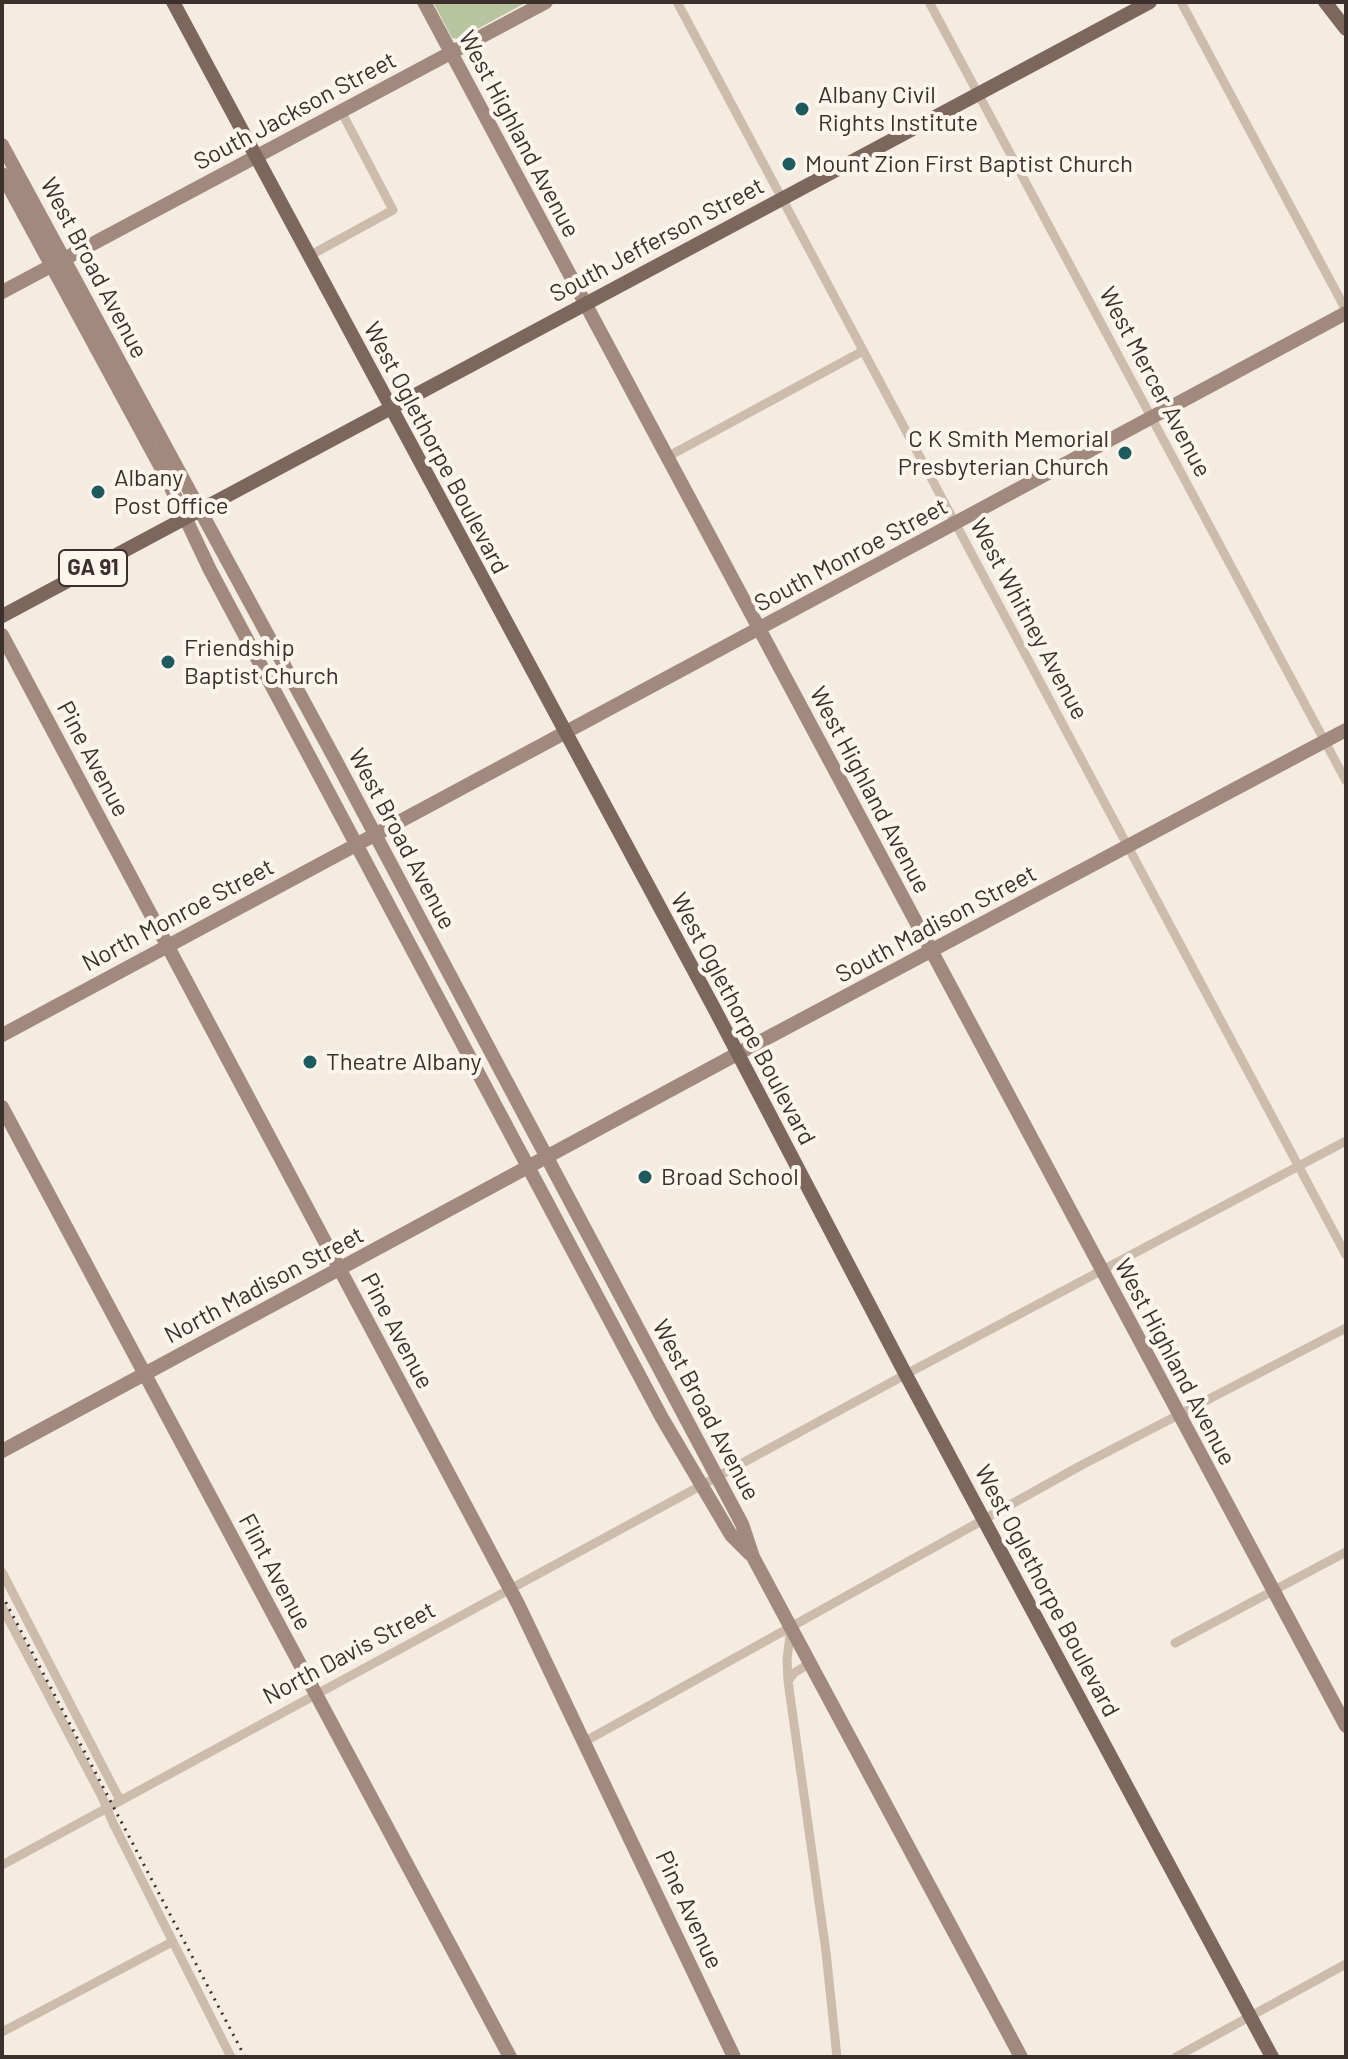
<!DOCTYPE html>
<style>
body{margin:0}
#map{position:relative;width:1348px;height:2059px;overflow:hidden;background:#f4ebe1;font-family:Barlow,sans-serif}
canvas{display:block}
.frame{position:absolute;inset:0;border:4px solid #3b302b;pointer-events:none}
</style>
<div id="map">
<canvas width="1348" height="2059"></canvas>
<div class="frame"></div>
</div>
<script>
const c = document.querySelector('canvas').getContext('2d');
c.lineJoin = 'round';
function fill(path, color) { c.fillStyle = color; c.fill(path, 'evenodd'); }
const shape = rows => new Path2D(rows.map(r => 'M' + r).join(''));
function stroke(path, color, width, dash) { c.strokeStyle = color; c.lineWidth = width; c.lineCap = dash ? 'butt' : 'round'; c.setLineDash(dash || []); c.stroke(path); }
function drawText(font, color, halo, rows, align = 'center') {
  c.font = font + ' Barlow,sans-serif'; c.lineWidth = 8; c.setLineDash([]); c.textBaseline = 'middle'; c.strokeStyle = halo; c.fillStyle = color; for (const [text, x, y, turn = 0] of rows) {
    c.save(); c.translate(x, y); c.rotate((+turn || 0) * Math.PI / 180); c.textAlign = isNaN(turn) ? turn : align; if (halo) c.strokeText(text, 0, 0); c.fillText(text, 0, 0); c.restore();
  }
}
fill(shape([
 [433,2,527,2,459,39,452,38]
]), '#b8c4a0');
stroke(shape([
 [677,2,1346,1255],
 [929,2,1346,781],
 [1181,2,1346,310],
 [309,256,393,210,341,111],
 [667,457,863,351],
 [2,1572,120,1800],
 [2,1607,102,1797,113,1823,231,2057],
 [791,1628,787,1659,788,1681,826,1952,837,2057],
 [1175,1643,1346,1552],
 [788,1681,794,1673,810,1663],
 [584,1742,1080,1466,1346,1328],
 [2,1865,912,1371,1346,1141],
 [2,2032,172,1942],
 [1176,2057,1346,1964]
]), '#cdbbac', 9);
stroke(shape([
 [424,2,1346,1726],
 [2,145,336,761,742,1524,753,1557,1021,2057],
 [2,174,165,475,210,570,662,1418,731,1535,750,1554],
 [2,292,546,2],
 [2,635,518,1604,734,2057],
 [2,1035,1346,313],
 [2,1107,510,2057],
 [2,1451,737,1054,1346,730]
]), '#a18a7d', 14);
stroke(shape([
 [173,2,714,1008,906,1375,1272,2057],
 [1325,2,1346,29],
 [2,616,1150,2]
]), '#7d675c', 14);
stroke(shape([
 [2,1595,245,2057]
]), '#3b302b', 3, [2, 6]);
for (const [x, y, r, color] of [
 [802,109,8,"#1f5a5e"],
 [789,164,8,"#1f5a5e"],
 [1125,453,8,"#1f5a5e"],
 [98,492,8,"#1f5a5e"],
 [168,662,8,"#1f5a5e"],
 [310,1062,8,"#1f5a5e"],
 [645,1177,8,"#1f5a5e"]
]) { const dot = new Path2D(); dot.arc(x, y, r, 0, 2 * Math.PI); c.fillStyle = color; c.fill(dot); stroke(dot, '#fbf5ee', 3); }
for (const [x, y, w] of [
 [93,568,68]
]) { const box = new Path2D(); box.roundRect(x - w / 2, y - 18, w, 36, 6); c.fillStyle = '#fbf5ee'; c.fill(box); stroke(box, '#3b302b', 2); }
drawText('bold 22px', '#3b302b', null, [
 ["GA 91",93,568]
]);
drawText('24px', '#3b302b', '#fbf5ee', [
 ["Albany Civil",818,95],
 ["Rights Institute",818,123],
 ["Mount Zion First Baptist Church",805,164],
 ["C K Smith Memorial",1109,439,"right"],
 ["Presbyterian Church",1109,467,"right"],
 ["Albany",114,478],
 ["Post Office",114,506],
 ["Friendship",184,648],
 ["Baptist Church",184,676],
 ["Theatre Albany",326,1062],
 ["Broad School",661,1177]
], 'left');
drawText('24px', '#3b302b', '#fbf5ee', [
 ["South Jackson Street",295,111,-28],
 ["West Highland Avenue",519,134,62],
 ["South Jefferson Street",657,240,-28],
 ["West Broad Avenue",94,268,62],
 ["West Mercer Avenue",1155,382,62],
 ["West Oglethorpe Boulevard",436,448,62],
 ["South Monroe Street",851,555,-28],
 ["West Whitney Avenue",1029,619,62],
 ["Pine Avenue",93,759,62],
 ["West Highland Avenue",870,790,62],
 ["West Broad Avenue",402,839,62],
 ["North Monroe Street",178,915,-28],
 ["South Madison Street",936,924,-28],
 ["West Oglethorpe Boulevard",743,1019,62],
 ["North Madison Street",264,1285,-28],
 ["Pine Avenue",397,1331,62],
 ["West Highland Avenue",1175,1362,62],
 ["West Broad Avenue",706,1410,62],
 ["Flint Avenue",275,1572,62],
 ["West Oglethorpe Boulevard",1047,1591,62],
 ["North Davis Street",349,1653,-28],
 ["Pine Avenue",689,1910,65]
]);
</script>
